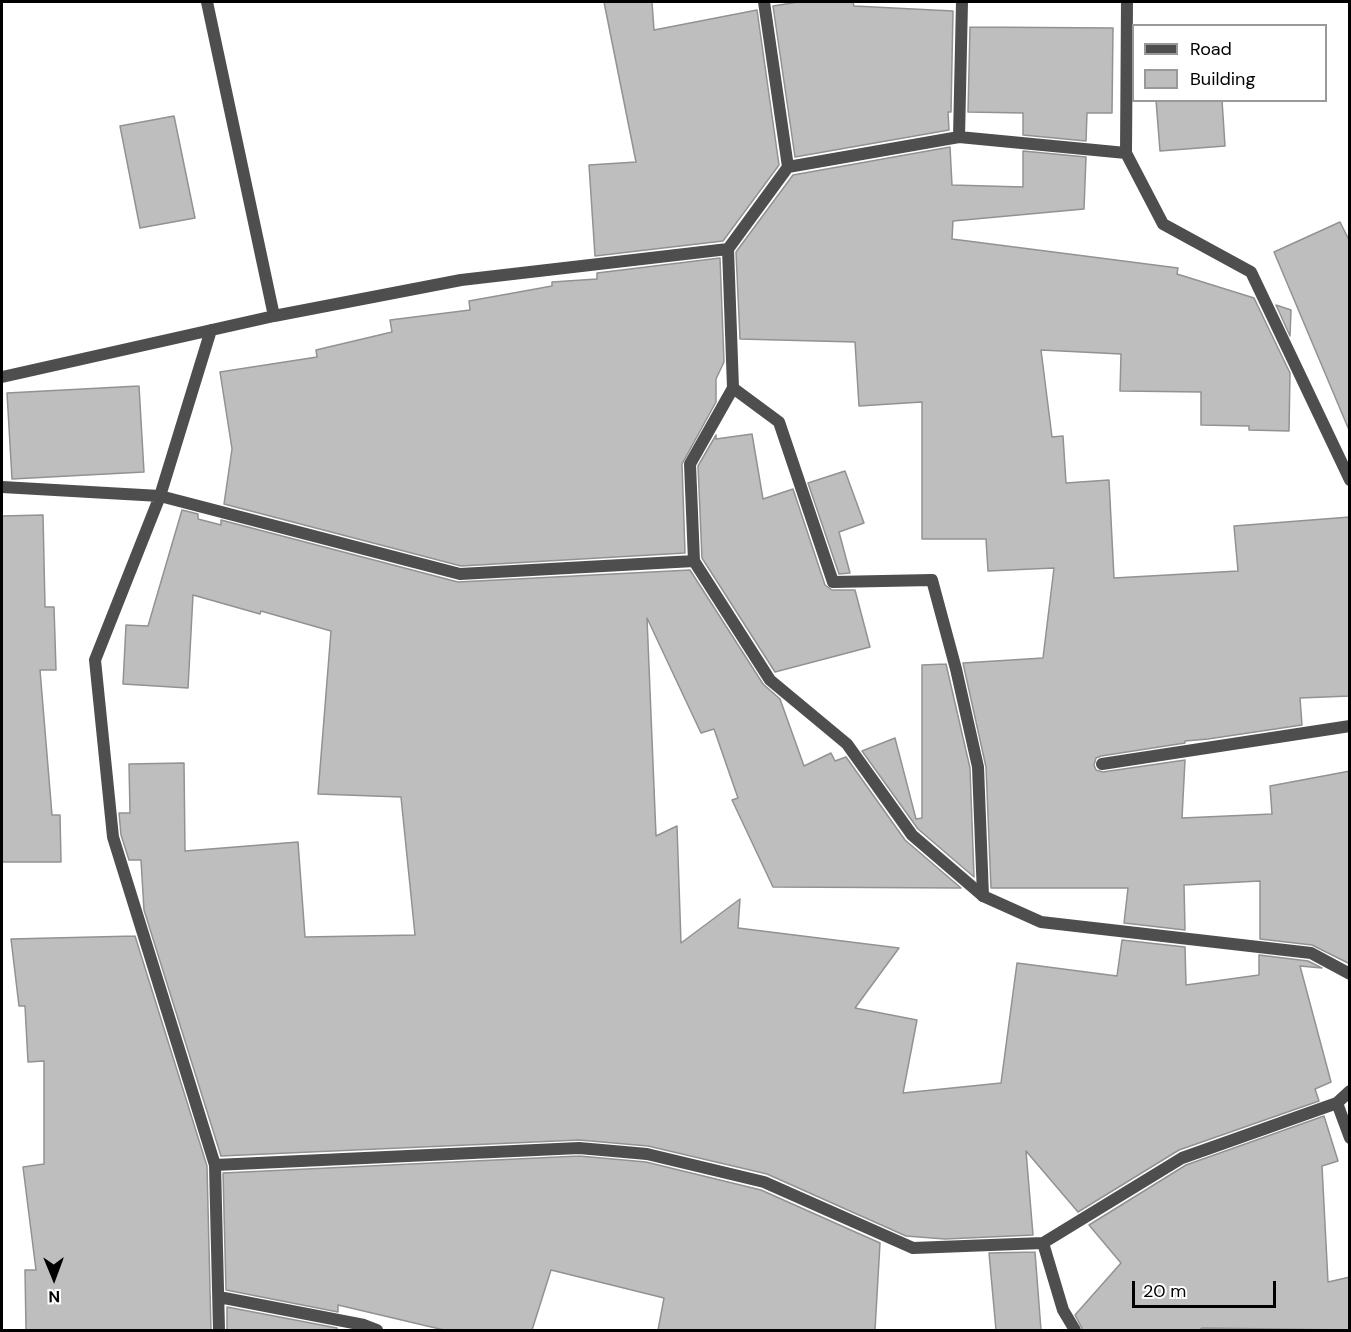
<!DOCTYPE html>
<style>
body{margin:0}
#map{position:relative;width:1351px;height:1332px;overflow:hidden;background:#fff;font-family:"DM Sans",sans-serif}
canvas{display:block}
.frame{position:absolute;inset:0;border:3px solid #000;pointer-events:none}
.legend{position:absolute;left:1132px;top:24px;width:195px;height:78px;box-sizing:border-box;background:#fff;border:2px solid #999;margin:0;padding:8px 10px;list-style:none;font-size:18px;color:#000}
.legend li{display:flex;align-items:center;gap:12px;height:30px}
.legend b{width:30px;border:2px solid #999}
.north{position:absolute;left:24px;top:1248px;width:60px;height:60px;-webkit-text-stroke:4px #fff;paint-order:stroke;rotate:179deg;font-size:16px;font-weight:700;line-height:24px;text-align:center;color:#000}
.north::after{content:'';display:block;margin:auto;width:21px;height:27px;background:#000;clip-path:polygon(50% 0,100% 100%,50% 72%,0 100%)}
.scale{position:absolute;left:1132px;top:1281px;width:144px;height:27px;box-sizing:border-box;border:3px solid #000;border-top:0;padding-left:8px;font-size:18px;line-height:21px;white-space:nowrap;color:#000;-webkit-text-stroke:4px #fff;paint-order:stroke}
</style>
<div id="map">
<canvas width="1351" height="1332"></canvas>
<div class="frame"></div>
<ul class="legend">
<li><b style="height:8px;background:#4e4e4e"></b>Road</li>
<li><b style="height:16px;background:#bebebe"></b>Building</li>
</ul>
<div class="north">N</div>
<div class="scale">20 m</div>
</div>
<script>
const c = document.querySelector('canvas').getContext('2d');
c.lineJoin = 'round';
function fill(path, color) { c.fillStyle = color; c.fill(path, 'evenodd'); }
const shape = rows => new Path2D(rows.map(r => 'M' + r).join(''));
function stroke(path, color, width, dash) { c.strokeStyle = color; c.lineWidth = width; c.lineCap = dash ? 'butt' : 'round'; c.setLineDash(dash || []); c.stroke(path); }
const building = shape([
 [604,2,652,2,654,30,757,10,779,165,723,241,595,256,589,165,636,162,604,2],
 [798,2,853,2,854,6,953,11,951,112,948,112,949,130,795,157,773,6,798,2],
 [970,27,1113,28,1112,113,1087,113,1086,141,1023,135,1023,113,968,112,970,27],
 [1156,100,1222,100,1225,146,1160,151,1156,100],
 [174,116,195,218,140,228,120,126,174,116],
 [950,147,952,185,1023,187,1023,151,1086,157,1084,209,953,221,952,239,1178,268,1177,274,1254,298,1290,373,1289,431,1249,430,1249,426,1201,425,1201,392,1120,391,1121,354,1041,350,1052,437,1063,436,1066,483,1109,480,1114,578,1238,571,1234,526,1350,517,1350,696,1300,698,1302,725,1208,739,1185,741,1185,743,1101,756,1096,758,1094,765,1096,770,1103,772,1185,760,1182,818,1272,814,1270,786,1350,771,1350,964,1312,945,1260,939,1260,881,1184,885,1185,930,1124,923,1128,888,991,888,986,767,963,663,1043,658,1054,568,988,571,986,539,922,539,922,402,859,406,855,342,740,339,736,252,793,175,950,147],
 [1340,222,1350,242,1349,430,1274,252,1340,222],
 [720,258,724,362,716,379,716,402,682,464,685,553,461,566,224,504,232,449,220,372,317,357,316,350,392,332,390,320,470,310,469,301,552,286,552,282,597,279,597,273,720,258],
 [1276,305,1291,310,1290,336,1276,305],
 [139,386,144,472,12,479,7,393,139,386],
 [752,434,763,499,793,489,825,585,832,590,855,590,870,647,775,672,702,558,698,466,716,435,716,439,752,434],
 [845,471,864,523,839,532,850,573,839,574,808,483,845,471],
 [182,510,198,514,198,519,221,525,221,520,458,582,690,570,763,684,780,699,804,766,831,753,835,761,846,757,905,840,961,888,773,887,732,800,738,798,714,729,701,733,647,618,656,836,677,826,681,943,740,899,738,928,899,948,855,1008,917,1020,903,1093,1001,1083,1017,963,1117,976,1122,940,1185,947,1186,985,1259,975,1259,955,1308,961,1322,968,1300,966,1331,1082,1315,1089,1319,1101,1179,1150,1078,1212,1026,1151,1033,1235,945,1239,906,1236,767,1174,648,1146,579,1140,221,1156,144,910,141,860,129,860,121,835,119,813,130,813,129,764,184,763,185,851,298,842,305,937,415,935,401,797,318,794,331,631,261,611,260,614,193,595,188,688,123,684,126,625,148,626,182,510],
 [43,515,45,607,54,607,56,670,40,670,52,815,60,815,61,862,2,862,2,516,43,515],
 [946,664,970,768,974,877,918,829,862,751,895,738,916,819,922,818,922,665,946,664],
 [135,936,207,1166,211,1330,26,1330,25,1270,36,1270,23,1167,44,1164,44,1061,28,1062,25,1006,19,1006,11,939,135,936],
 [1324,1116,1338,1161,1322,1166,1328,1282,1350,1277,1350,1330,1202,1328,1199,1330,1083,1330,1075,1315,1121,1263,1089,1225,1186,1165,1324,1116],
 [579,1156,646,1162,761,1190,880,1243,875,1330,658,1330,664,1298,551,1270,532,1330,444,1330,338,1305,338,1312,226,1290,223,1173,579,1156],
 [1035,1252,1041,1330,996,1330,989,1253,1035,1252],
 [227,1307,337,1328,337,1330,227,1330,227,1307]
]);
fill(building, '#bebebe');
stroke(building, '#929292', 1.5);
stroke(shape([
 [733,388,779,422,833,582,932,580,956,669,978,767,983,896]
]), '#4e4e4e', 12);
stroke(shape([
 [207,2,274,316],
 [959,137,962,2],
 [1126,153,1127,2],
 [788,167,959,137,1126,153,1163,224,1251,272,1350,480],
 [728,249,733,388,690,464,694,561,770,680,847,744,912,835,983,896,1041,922,1311,953,1350,974],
 [211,330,160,496,95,660,113,837,215,1165,219,1330],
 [2,377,274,316,461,280,728,249,788,167,764,2],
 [2,487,160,496,460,574,694,561],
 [1102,764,1350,726],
 [1337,1103,1350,1138],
 [215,1165,579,1148,647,1154,764,1182,913,1248,1043,1243,1182,1158,1337,1103,1350,1091],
 [1043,1243,1063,1310,1075,1330],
 [219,1297,364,1325,377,1330]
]), '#4e4e4e', 12);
</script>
